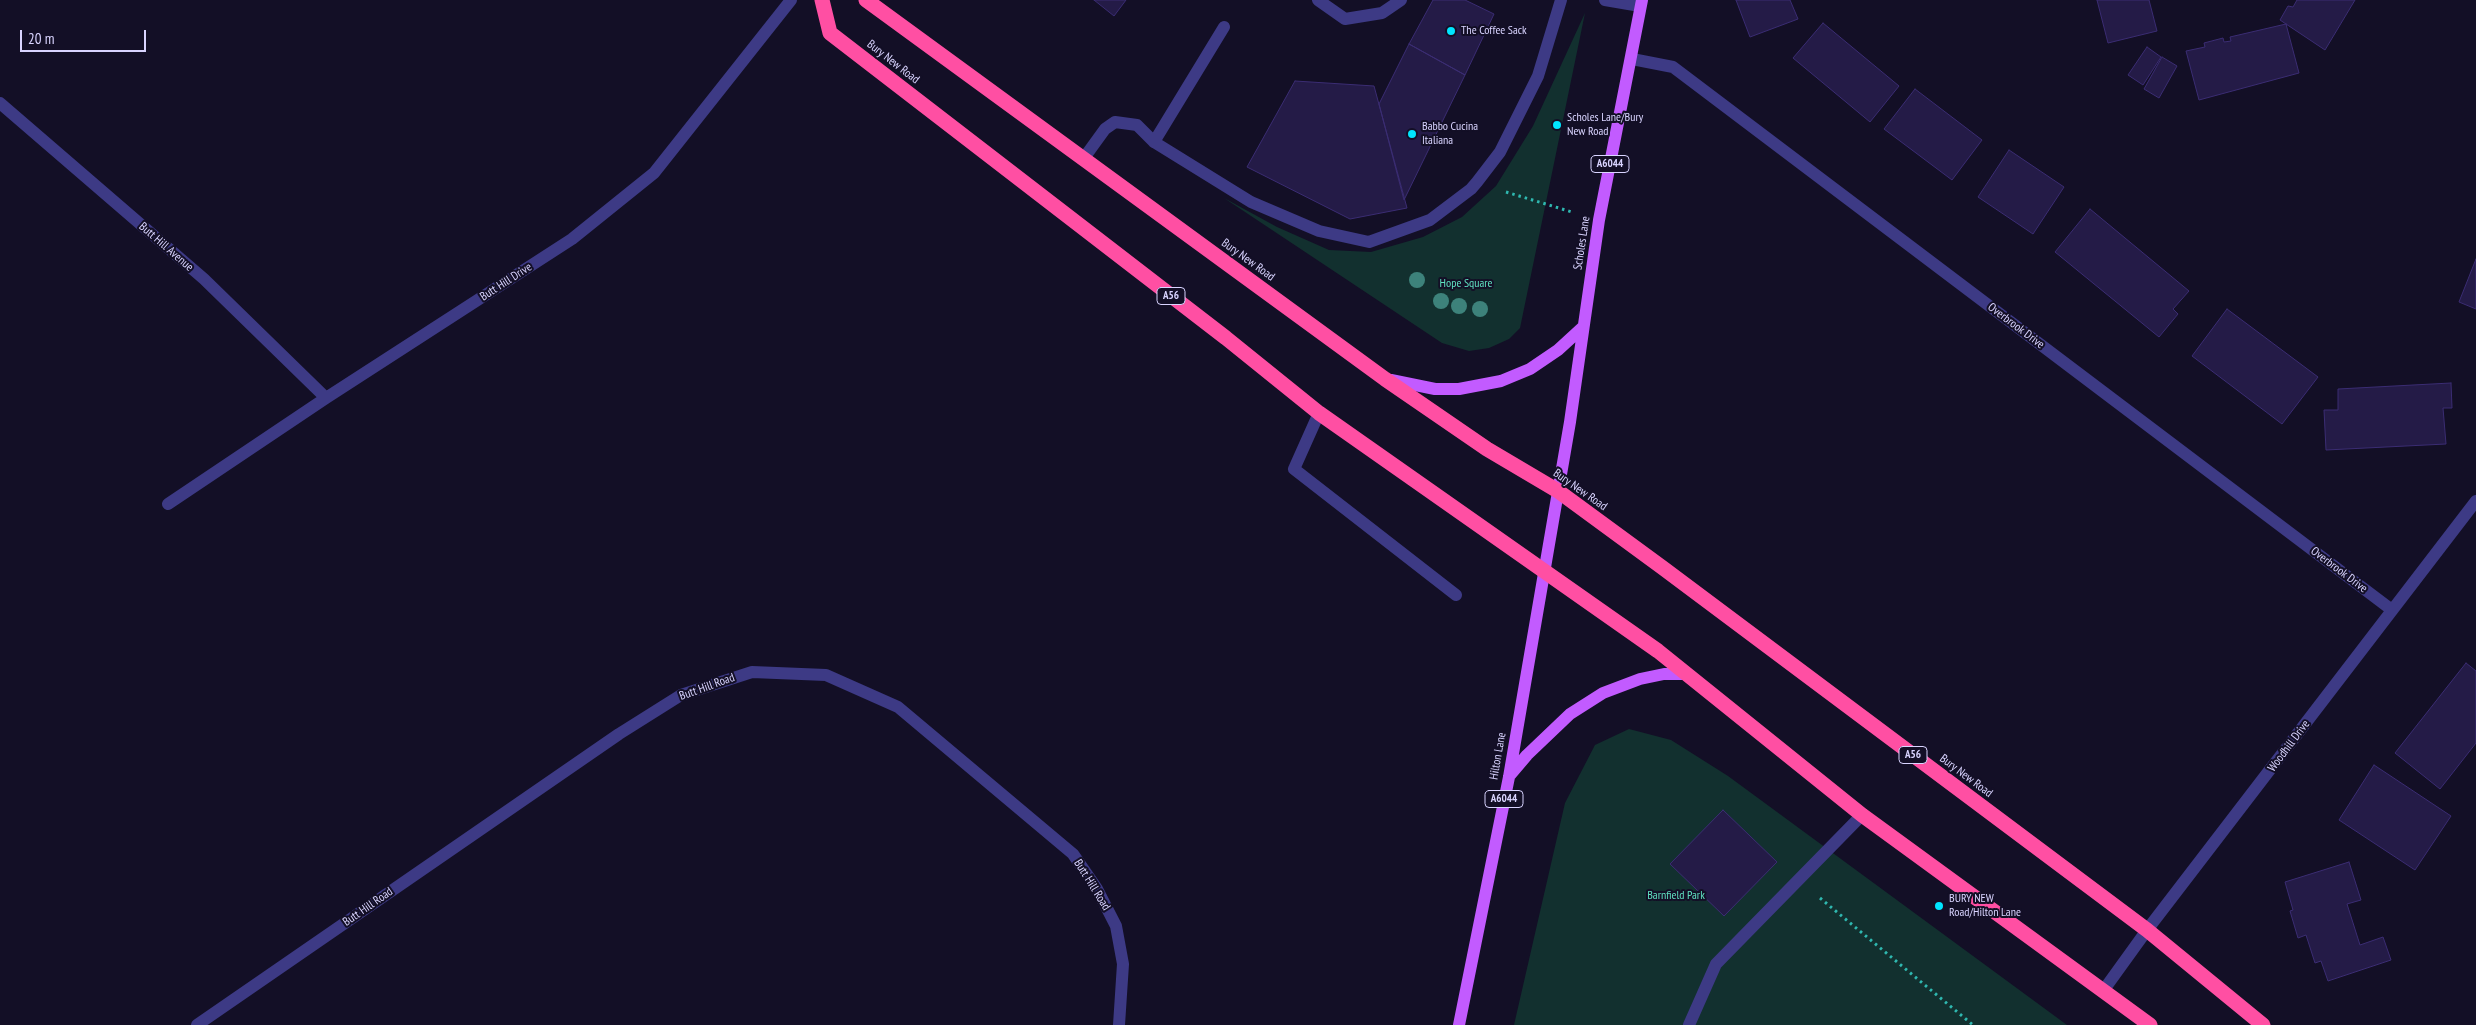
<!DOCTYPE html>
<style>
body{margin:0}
#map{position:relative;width:2476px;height:1025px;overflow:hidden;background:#130f26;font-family:"PT Sans Narrow",sans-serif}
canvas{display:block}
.scale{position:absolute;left:20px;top:30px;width:126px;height:22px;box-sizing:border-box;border:2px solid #d9d4ff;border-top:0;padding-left:6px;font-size:15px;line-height:18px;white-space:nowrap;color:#d9d4ff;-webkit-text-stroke:4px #130f26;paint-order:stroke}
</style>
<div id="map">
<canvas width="2476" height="1025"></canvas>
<div class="scale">20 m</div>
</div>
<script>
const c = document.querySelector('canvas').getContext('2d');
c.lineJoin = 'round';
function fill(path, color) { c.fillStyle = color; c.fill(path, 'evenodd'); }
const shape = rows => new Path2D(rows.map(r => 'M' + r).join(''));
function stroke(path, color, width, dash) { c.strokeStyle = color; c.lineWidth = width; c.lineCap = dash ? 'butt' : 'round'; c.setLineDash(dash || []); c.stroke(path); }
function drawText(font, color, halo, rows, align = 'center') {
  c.font = font + ' "PT Sans Narrow",sans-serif'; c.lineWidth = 4; c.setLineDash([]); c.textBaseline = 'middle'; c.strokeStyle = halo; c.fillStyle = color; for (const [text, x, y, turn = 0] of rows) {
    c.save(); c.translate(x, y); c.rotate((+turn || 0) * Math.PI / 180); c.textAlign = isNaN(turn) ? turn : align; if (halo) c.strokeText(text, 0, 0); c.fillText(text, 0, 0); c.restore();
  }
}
fill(shape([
 [1585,13,1520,328,1509,339,1489,348,1469,351,1442,343,1224,198,1277,227,1329,250,1371,252,1423,237,1462,217,1496,186,1533,126],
 [1629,729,1671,740,1728,776,2067,1025,1514,1025,1565,803,1595,745]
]), '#12302f');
const building = shape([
 [1094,0,1126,0,1114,16,1094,0],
 [1433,0,1465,0,1494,14,1465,75,1409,44,1433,0],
 [1736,0,1790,0,1798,19,1750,37,1736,0],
 [2097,0,2149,0,2157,31,2108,43,2097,0],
 [2297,0,2355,0,2325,50,2280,20,2288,6,2293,7,2297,0],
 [1823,23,1899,86,1870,122,1793,58,1823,23],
 [2286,24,2299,73,2199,100,2186,51,2205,47,2204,43,2223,38,2224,42,2231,41,2230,37,2286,24],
 [1409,44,1465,75,1404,200,1379,104,1409,44],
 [2147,47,2161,57,2143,85,2128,75,2147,47],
 [2162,57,2177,66,2159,98,2144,89,2162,57],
 [1295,81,1374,86,1407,208,1350,219,1247,167,1295,81],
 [1915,89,1982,140,1952,180,1884,129,1915,89],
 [2009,150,2064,187,2033,234,1978,197,2009,150],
 [2090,209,2189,291,2173,309,2178,314,2159,337,2055,252,2090,209],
 [2476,259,2476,309,2459,302,2476,259],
 [2227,309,2318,377,2282,424,2192,356,2227,309],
 [2451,383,2452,408,2443,408,2446,444,2326,450,2324,410,2338,410,2338,389,2451,383],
 [2466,663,2476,671,2476,743,2440,789,2395,753,2466,663],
 [2374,765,2451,816,2415,870,2339,820,2374,765],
 [1723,810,1777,862,1724,916,1670,864,1723,810],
 [2349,862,2361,900,2347,904,2360,945,2383,937,2391,960,2328,981,2321,961,2315,963,2306,935,2298,938,2290,911,2293,910,2285,882,2349,862]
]);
fill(building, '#241b47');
stroke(building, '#3b2d73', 1);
stroke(shape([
 [1506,192,1572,212],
 [1820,898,1973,1025]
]), '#2fb8b0', 3, [2.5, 4]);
stroke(shape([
 [1154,142,1224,27],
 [1084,158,1105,129,1115,122,1137,125,1154,142,1251,202,1319,231,1369,242,1430,220,1471,189,1477,182,1500,152,1538,76,1561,0],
 [1319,413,1294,469,1456,595],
 [1689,1025,1716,964,1862,815]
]), '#3d3a85', 12);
stroke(shape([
 [1318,0,1345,19,1382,13,1401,0],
 [1605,0,1640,6],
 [1632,59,1673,67,2392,610],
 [0,103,204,279,326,398],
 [168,504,326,398,572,239,654,173,791,0],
 [2103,991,2147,930,2476,501],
 [197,1025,619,734,681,695,752,672,826,675,898,707,1073,854,1097,889,1116,926,1123,964,1119,1025]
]), '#3d3a85', 12);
stroke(shape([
 [1391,380,1435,389,1459,389,1501,381,1530,369,1558,350,1582,328],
 [1510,775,1527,755,1570,714,1603,693,1640,679,1664,674,1687,674],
 [1459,1025,1509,777,1570,422,1599,220,1642,0]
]), '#c25bff', 12);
stroke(shape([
 [822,0,830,33,1226,338,1319,413,1658,651,1862,815,2150,1025],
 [866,0,1385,379,1487,449,1558,491,1663,568,2147,930,2263,1025]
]), '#ff4fa3', 15);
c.fillStyle = '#3d827b';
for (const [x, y] of [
 [1417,280],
 [1441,301],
 [1459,306],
 [1480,309]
]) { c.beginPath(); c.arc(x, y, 8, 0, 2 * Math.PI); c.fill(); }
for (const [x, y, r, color] of [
 [1451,31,5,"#00e5ff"],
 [1557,125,5,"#00e5ff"],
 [1412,134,5,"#00e5ff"],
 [1939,906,5,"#00e5ff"]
]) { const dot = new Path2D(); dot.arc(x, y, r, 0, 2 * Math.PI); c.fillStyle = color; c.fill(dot); stroke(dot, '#130f26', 2); }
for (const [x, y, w] of [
 [1610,164,38],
 [1171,296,28],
 [1913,755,28],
 [1504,799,38]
]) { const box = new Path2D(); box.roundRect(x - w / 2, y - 8.5, w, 17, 4); c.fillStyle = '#130f26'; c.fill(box); stroke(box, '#d9d4ff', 1); }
drawText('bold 11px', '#d9d4ff', null, [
 ["A6044",1610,164],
 ["A56",1171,296],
 ["A56",1913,755],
 ["A6044",1504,799]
]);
drawText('12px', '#d9d4ff', '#130f26', [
 ["The Coffee Sack",1461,31],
 ["Scholes Lane/Bury",1567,118],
 ["New Road",1567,132],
 ["Babbo Cucina",1422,127],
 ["Italiana",1422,141],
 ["BURY NEW",1949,899],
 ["Road/Hilton Lane",1949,913]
], 'left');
drawText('12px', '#d9d4ff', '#130f26', [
 ["Bury New Road",893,62,38],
 ["Scholes Lane",1582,243,-81],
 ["Butt Hill Avenue",166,247,41],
 ["Bury New Road",1248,260,36],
 ["Butt Hill Drive",506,282,-33],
 ["Overbrook Drive",2016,326,37],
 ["Bury New Road",1580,490,35],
 ["Overbrook Drive",2339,570,37],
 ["Butt Hill Road",707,687,-20],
 ["Woodhill Drive",2289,746,-53],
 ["Hilton Lane",1498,756,-80],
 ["Bury New Road",1966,776,37],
 ["Butt Hill Road",1092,885,58],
 ["Butt Hill Road",368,907,-35]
]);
drawText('12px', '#5fe0c0', '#130f26', [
 ["Hope Square",1466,284],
 ["Barnfield Park",1676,896]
]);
</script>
